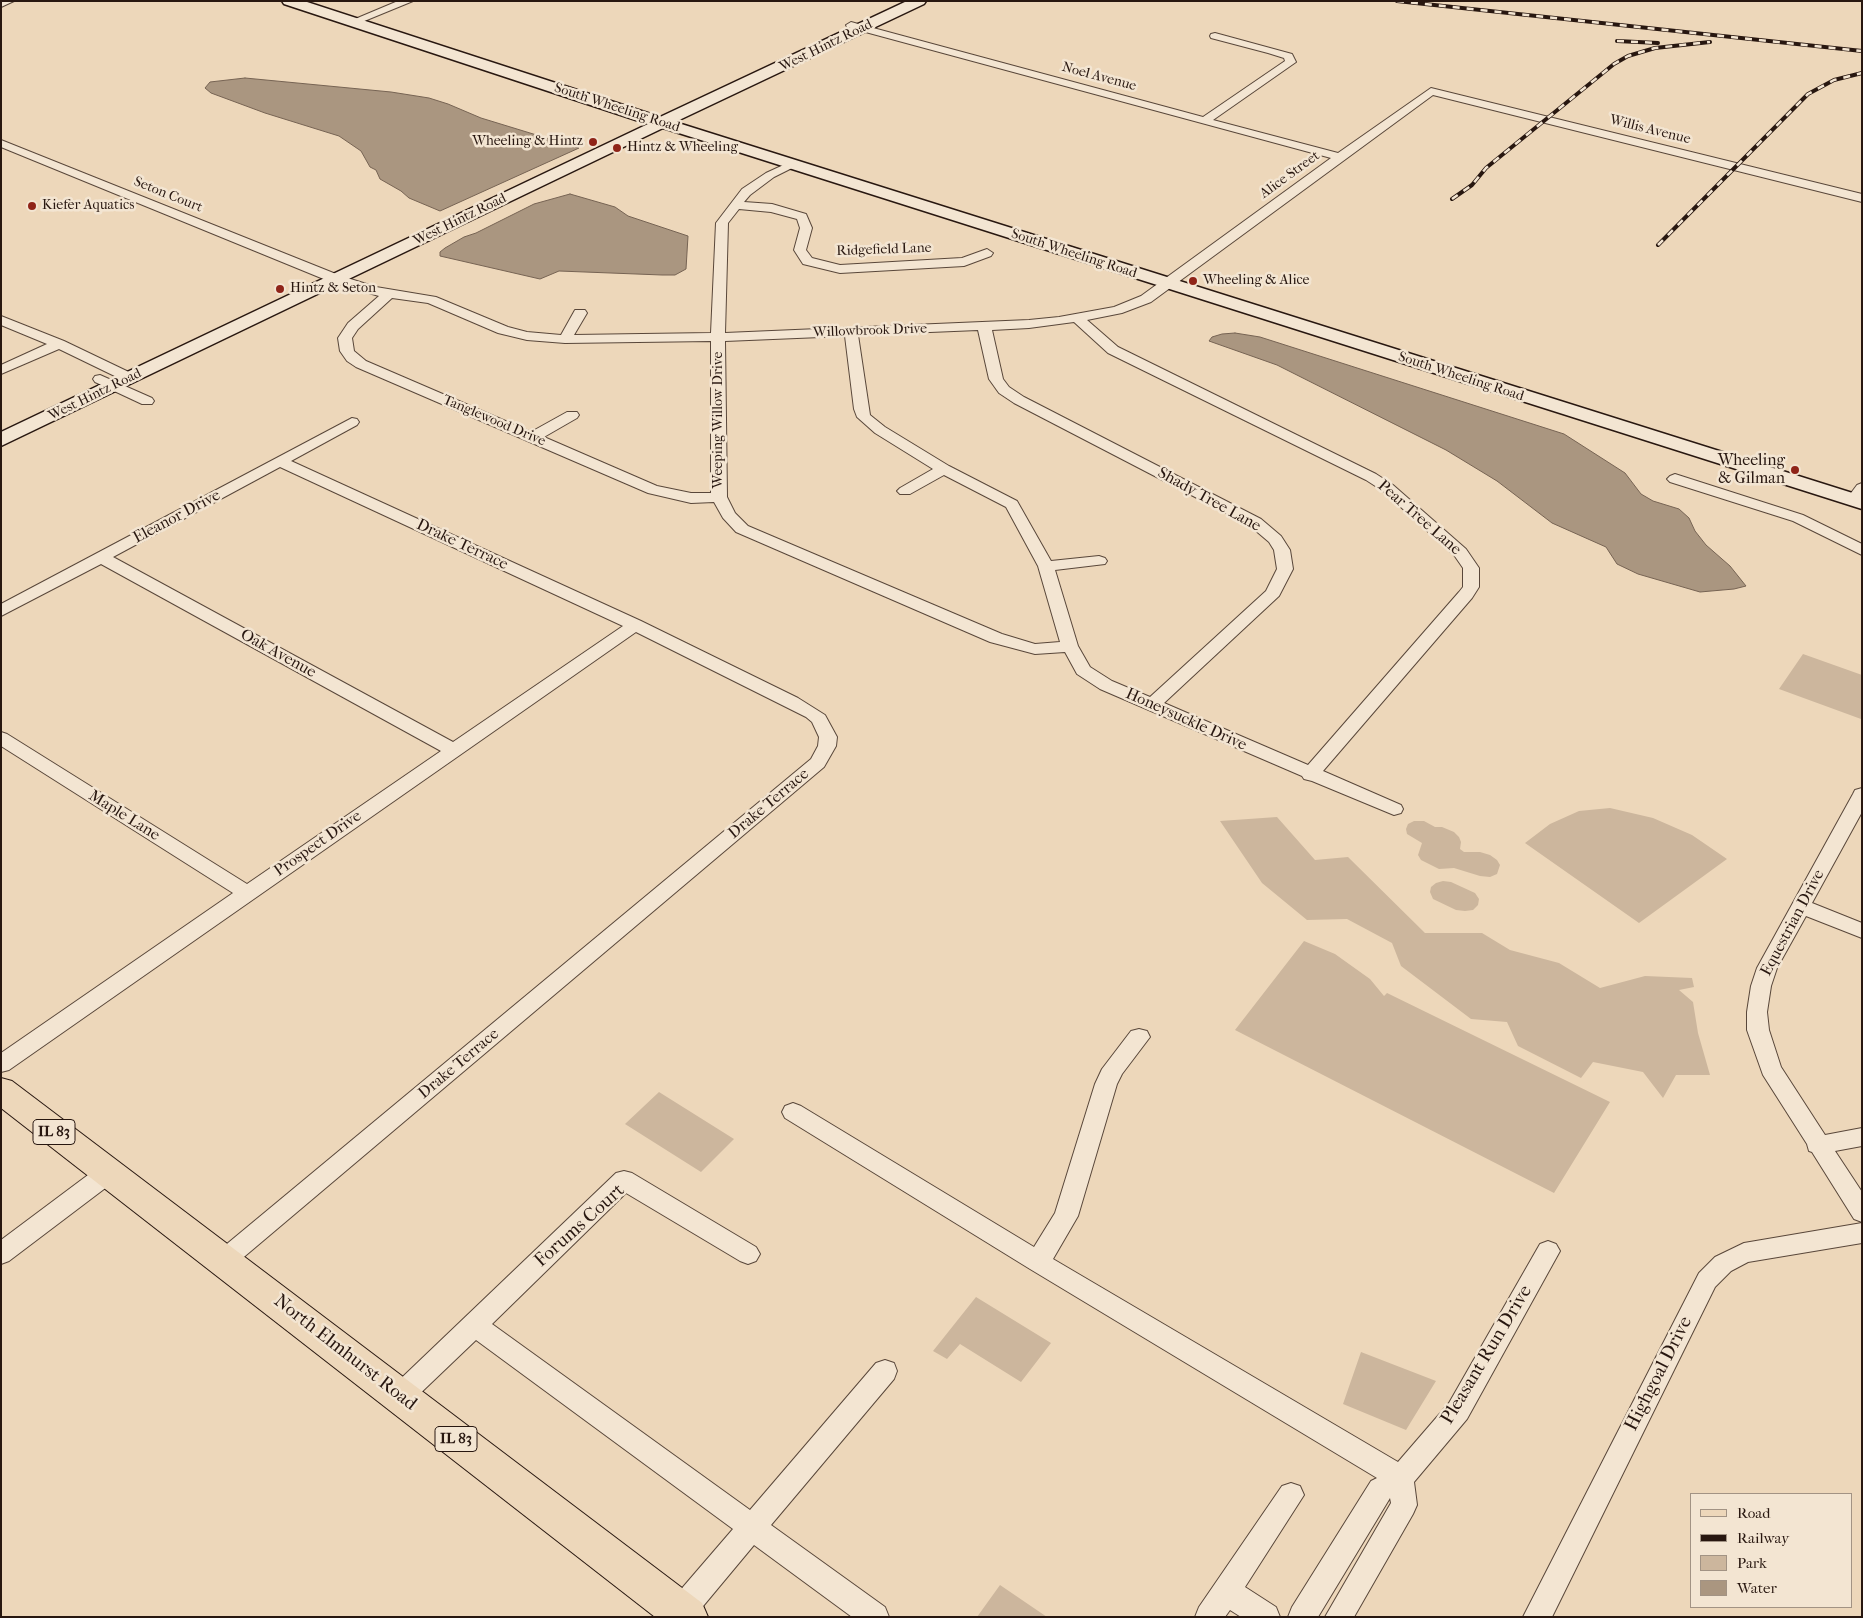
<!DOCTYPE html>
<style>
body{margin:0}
#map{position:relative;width:1863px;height:1618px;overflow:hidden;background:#edd7ba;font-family:"IM FELL French Canon",serif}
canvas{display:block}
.frame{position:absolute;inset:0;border:2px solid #281710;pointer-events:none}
.legend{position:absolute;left:1690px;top:1493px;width:162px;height:115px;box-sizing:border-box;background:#f3e5d2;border:1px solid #a29384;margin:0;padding:6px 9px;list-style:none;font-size:15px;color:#281710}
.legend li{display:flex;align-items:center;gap:10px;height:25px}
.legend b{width:25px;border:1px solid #a29384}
</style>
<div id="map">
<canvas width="1863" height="1618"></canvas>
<div class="frame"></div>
<ul class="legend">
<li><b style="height:6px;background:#edd7ba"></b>Road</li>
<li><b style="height:6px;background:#281710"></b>Railway</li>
<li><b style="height:14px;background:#ccb69d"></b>Park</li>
<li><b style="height:14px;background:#aa9680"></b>Water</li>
</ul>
</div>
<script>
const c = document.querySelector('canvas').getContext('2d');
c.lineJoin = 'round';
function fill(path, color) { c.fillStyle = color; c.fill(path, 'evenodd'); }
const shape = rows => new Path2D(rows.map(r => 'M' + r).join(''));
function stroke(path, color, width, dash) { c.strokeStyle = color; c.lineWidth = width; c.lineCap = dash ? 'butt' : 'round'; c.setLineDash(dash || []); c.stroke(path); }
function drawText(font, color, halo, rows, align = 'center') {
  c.font = font + ' "IM FELL French Canon",serif'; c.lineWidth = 5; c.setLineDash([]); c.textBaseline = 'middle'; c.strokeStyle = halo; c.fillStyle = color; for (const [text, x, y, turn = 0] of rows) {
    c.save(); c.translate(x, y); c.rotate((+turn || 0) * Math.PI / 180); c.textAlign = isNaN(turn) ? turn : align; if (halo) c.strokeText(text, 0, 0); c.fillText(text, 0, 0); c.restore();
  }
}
fill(shape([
 [1803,654,1862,675,1861,719,1779,689],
 [1610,808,1653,818,1692,835,1727,859,1639,923,1525,843,1550,824,1579,811],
 [1277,817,1315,860,1348,857,1425,933,1482,933,1510,950,1559,963,1600,988,1645,976,1692,978,1694,987,1679,990,1693,1002,1698,1033,1710,1075,1676,1075,1663,1098,1643,1072,1593,1062,1581,1078,1518,1046,1507,1022,1471,1019,1401,966,1392,943,1347,919,1307,920,1262,883,1220,821],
 [1414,821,1424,821,1435,827,1442,827,1454,832,1459,837,1461,842,1460,849,1464,852,1480,852,1490,855,1497,860,1500,865,1497,874,1490,877,1480,876,1454,868,1439,869,1421,860,1418,855,1422,843,1407,834,1406,829,1408,824],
 [1443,881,1451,882,1475,893,1479,899,1478,905,1473,910,1465,911,1456,910,1433,899,1430,892,1431,887,1436,883],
 [1304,941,1335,954,1370,979,1384,996,1387,993,1610,1102,1554,1193,1235,1030],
 [659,1092,734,1139,701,1172,625,1124],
 [976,1297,1051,1343,1021,1382,960,1344,947,1359,933,1351],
 [1361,1352,1436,1381,1406,1430,1343,1404],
 [1000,1585,1047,1617,977,1617]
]), '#ccb69d');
const water = shape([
 [245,78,391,92,429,98,448,104,481,118,579,148,440,211,409,198,401,191,380,179,376,170,370,167,361,151,339,136,265,113,211,93,205,88,210,82,245,78],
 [570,194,615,207,628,216,688,236,686,269,675,275,662,275,559,271,540,279,440,256,440,252,445,248,464,237,476,233,534,204,570,194],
 [1235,333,1260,337,1564,434,1625,473,1641,494,1653,501,1679,509,1689,518,1695,531,1706,545,1730,566,1746,586,1734,589,1700,592,1638,574,1617,564,1606,547,1552,523,1497,481,1446,450,1277,365,1209,341,1212,337,1222,334,1235,333]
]);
fill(water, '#aa9680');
stroke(water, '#766353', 1);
const minor = shape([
 [1,1,14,1,1,7,1,1],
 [398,1,413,1,357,24,349,24,348,22,398,1],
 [851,22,1203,117,1285,61,1284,58,1268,53,1211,38,1210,36,1211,34,1215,33,1292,54,1296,62,1213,120,1338,153,1431,88,1862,194,1862,202,1433,95,1151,302,1122,313,1087,320,1118,347,1376,474,1393,485,1466,549,1479,568,1479,587,1472,598,1323,771,1401,805,1403,809,1401,813,1394,815,1312,781,1304,779,1302,776,1100,689,1077,674,1065,652,1035,654,990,642,736,532,723,518,714,502,691,503,648,493,356,367,347,361,340,351,338,338,348,323,379,296,331,282,1,147,1,140,341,276,376,287,436,297,508,327,527,332,561,335,575,310,585,310,587,313,574,335,711,333,716,223,742,189,766,173,790,162,796,165,794,167,774,177,750,195,744,202,772,204,806,214,812,228,806,250,812,258,840,265,962,258,987,249,993,253,991,256,964,266,840,273,803,264,794,250,800,228,797,219,771,212,739,209,728,223,725,333,1029,320,1059,317,1114,307,1141,296,1331,158,847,27,846,25,851,22],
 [392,298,428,303,498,333,527,340,565,343,711,341,711,493,691,493,657,486,544,437,577,418,579,415,577,412,567,412,531,432,366,361,354,351,352,338,358,329,392,298],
 [1074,322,1108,353,1366,480,1383,491,1454,555,1463,568,1463,587,1459,592,1308,765,1164,703,1279,596,1293,569,1290,550,1281,536,1261,519,1024,397,1009,387,1003,379,992,330,1029,328,1074,322],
 [978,330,989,379,999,393,1014,403,1249,525,1269,542,1274,550,1277,569,1266,591,1150,697,1112,681,1090,667,1078,646,1055,570,1105,564,1107,561,1105,558,1099,556,1051,561,1017,501,949,466,885,427,870,415,858,335,978,330],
 [845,336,854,409,857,417,875,433,933,469,900,488,897,491,900,494,910,494,944,475,1006,507,1038,566,1060,642,1035,644,1002,634,748,526,735,513,727,497,725,341,845,336],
 [1,316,64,341,135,375,137,378,135,381,125,381,59,349,1,374,1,365,47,344,1,325,1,316],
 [100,375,152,398,154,401,152,404,142,404,95,382,93,379,95,376,100,375],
 [352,418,357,419,359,422,357,425,291,461,641,621,798,698,825,715,837,737,836,746,824,767,232,1267,224,1270,216,1267,212,1260,216,1253,811,759,818,746,819,737,812,722,806,717,636,632,9,1070,1,1072,1,1053,233,893,1,746,1,732,7,734,247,884,441,751,101,564,1,616,1,604,352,418],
 [280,467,623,626,453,742,113,557,280,467],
 [1675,474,1803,515,1862,544,1862,555,1793,521,1670,482,1667,479,1670,476,1675,474],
 [1862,483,1862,499,1858,504,1848,504,1845,501,1857,485,1862,483],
 [1862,788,1862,812,1812,903,1862,923,1862,938,1806,916,1777,968,1771,986,1767,1012,1769,1030,1781,1067,1825,1135,1862,1128,1862,1146,1835,1151,1862,1192,1862,1222,1854,1219,1812,1152,1809,1151,1807,1144,1763,1075,1747,1030,1747,1012,1751,986,1757,968,1853,794,1855,790,1862,788],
 [1139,1029,1147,1031,1150,1037,1122,1074,1117,1084,1078,1216,1053,1259,1398,1462,1449,1403,1540,1244,1548,1241,1556,1244,1560,1251,1467,1419,1414,1482,1417,1505,1413,1514,1354,1617,1325,1617,1391,1503,1390,1498,1318,1617,1288,1617,1292,1607,1371,1481,1377,1478,1030,1269,785,1118,782,1112,785,1106,793,1103,801,1106,1034,1247,1055,1213,1095,1084,1102,1069,1131,1031,1139,1029],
 [108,1164,116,1166,119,1173,116,1180,9,1261,1,1264,1,1240,100,1166,108,1164],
 [624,1171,632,1173,756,1247,760,1254,756,1261,748,1264,740,1261,626,1193,492,1324,750,1510,876,1363,885,1360,894,1363,897,1371,894,1379,771,1525,885,1607,889,1617,852,1617,754,1545,694,1617,670,1617,667,1611,671,1601,733,1529,476,1340,409,1404,400,1407,391,1404,387,1396,391,1388,616,1173,624,1171],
 [1862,1223,1862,1243,1748,1262,1731,1271,1715,1287,1552,1617,1523,1617,1699,1273,1715,1257,1744,1243,1862,1223],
 [1291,1483,1300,1486,1304,1495,1245,1587,1276,1607,1280,1617,1241,1617,1230,1610,1225,1617,1195,1617,1199,1607,1282,1486,1291,1483]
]);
const secondary = shape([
 [282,1,304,1,660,117,907,1,926,1,924,4,675,122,1862,496,1862,509,663,128,1,446,1,432,648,124,284,4,282,1]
]);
const primary = shape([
 [1,1078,12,1081,702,1603,708,1617,655,1617,1,1108,1,1078]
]);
stroke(minor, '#59473a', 2);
stroke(secondary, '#281710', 3);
stroke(primary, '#281710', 2);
fill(minor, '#f3e5d2');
fill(secondary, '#f3e5d2');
fill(primary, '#edd7ba');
const rail = shape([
 [1397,1,1862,51],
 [1617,41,1658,43],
 [1452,199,1472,185,1486,168,1614,64,1628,56,1655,48,1710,42],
 [1658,245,1808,94,1834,80,1862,73]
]);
stroke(rail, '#281710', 4);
stroke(rail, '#f3e5d2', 2.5, [7]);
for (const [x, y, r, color] of [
 [593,142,5,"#8f2418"],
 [617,148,5,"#8f2418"],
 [32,206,5,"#8f2418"],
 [1193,281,5,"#8f2418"],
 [280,289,5,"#8f2418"],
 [1795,470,5,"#8f2418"]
]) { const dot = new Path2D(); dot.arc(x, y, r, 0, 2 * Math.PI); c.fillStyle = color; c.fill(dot); stroke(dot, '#f3e5d2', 2); }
drawText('14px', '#281710', '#f3e5d2', [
 ["West Hintz Road",826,46,-26],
 ["Noel Avenue",1099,77,15],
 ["South Wheeling Road",617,108,18],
 ["Willis Avenue",1650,130,14],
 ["Alice Street",1290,175,-36],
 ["Seton Court",168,195,22],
 ["West Hintz Road",460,220,-26],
 ["Ridgefield Lane",884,250,-2],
 ["South Wheeling Road",1074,254,18],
 ["Willowbrook Drive",870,331,-2],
 ["South Wheeling Road",1461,377,18],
 ["West Hintz Road",95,395,-26],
 ["Weeping Willow Drive",719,420,-90],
 ["Tanglewood Drive",494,421,23]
]);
drawText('14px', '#281710', '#f3e5d2', [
 ["Wheeling & Hintz",583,142,"right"],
 ["Hintz & Wheeling",627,148],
 ["Kiefer Aquatics",42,206],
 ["Wheeling & Alice",1203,281],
 ["Hintz & Seton",290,289]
], 'left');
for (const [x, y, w] of [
 [54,1132,42],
 [456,1439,42]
]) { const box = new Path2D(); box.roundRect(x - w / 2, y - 12.5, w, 25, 4); c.fillStyle = '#f3e5d2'; c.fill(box); stroke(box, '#281710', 1); }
drawText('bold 15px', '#281710', null, [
 ["IL 83",54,1132],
 ["IL 83",456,1439]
]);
drawText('16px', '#281710', '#f3e5d2', [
 ["Wheeling",1785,461],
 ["& Gilman",1785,479]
], 'right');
drawText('16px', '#281710', '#f3e5d2', [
 ["Shady Tree Lane",1209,500,29],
 ["Eleanor Drive",177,517,-28],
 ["Pear Tree Lane",1419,518,41],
 ["Drake Terrace",462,545,25],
 ["Oak Avenue",278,654,29],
 ["Honeysuckle Drive",1186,720,24],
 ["Drake Terrace",769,804,-40],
 ["Maple Lane",124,816,32],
 ["Prospect Drive",318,844,-35],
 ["Equestrian Drive",1793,923,-62],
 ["Drake Terrace",459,1064,-40]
]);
drawText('19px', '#281710', '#f3e5d2', [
 ["Forums Court",580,1226,-42],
 ["North Elmhurst Road",345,1353,38],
 ["Pleasant Run Drive",1487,1355,-59],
 ["Highgoal Drive",1659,1374,-63]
]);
</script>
